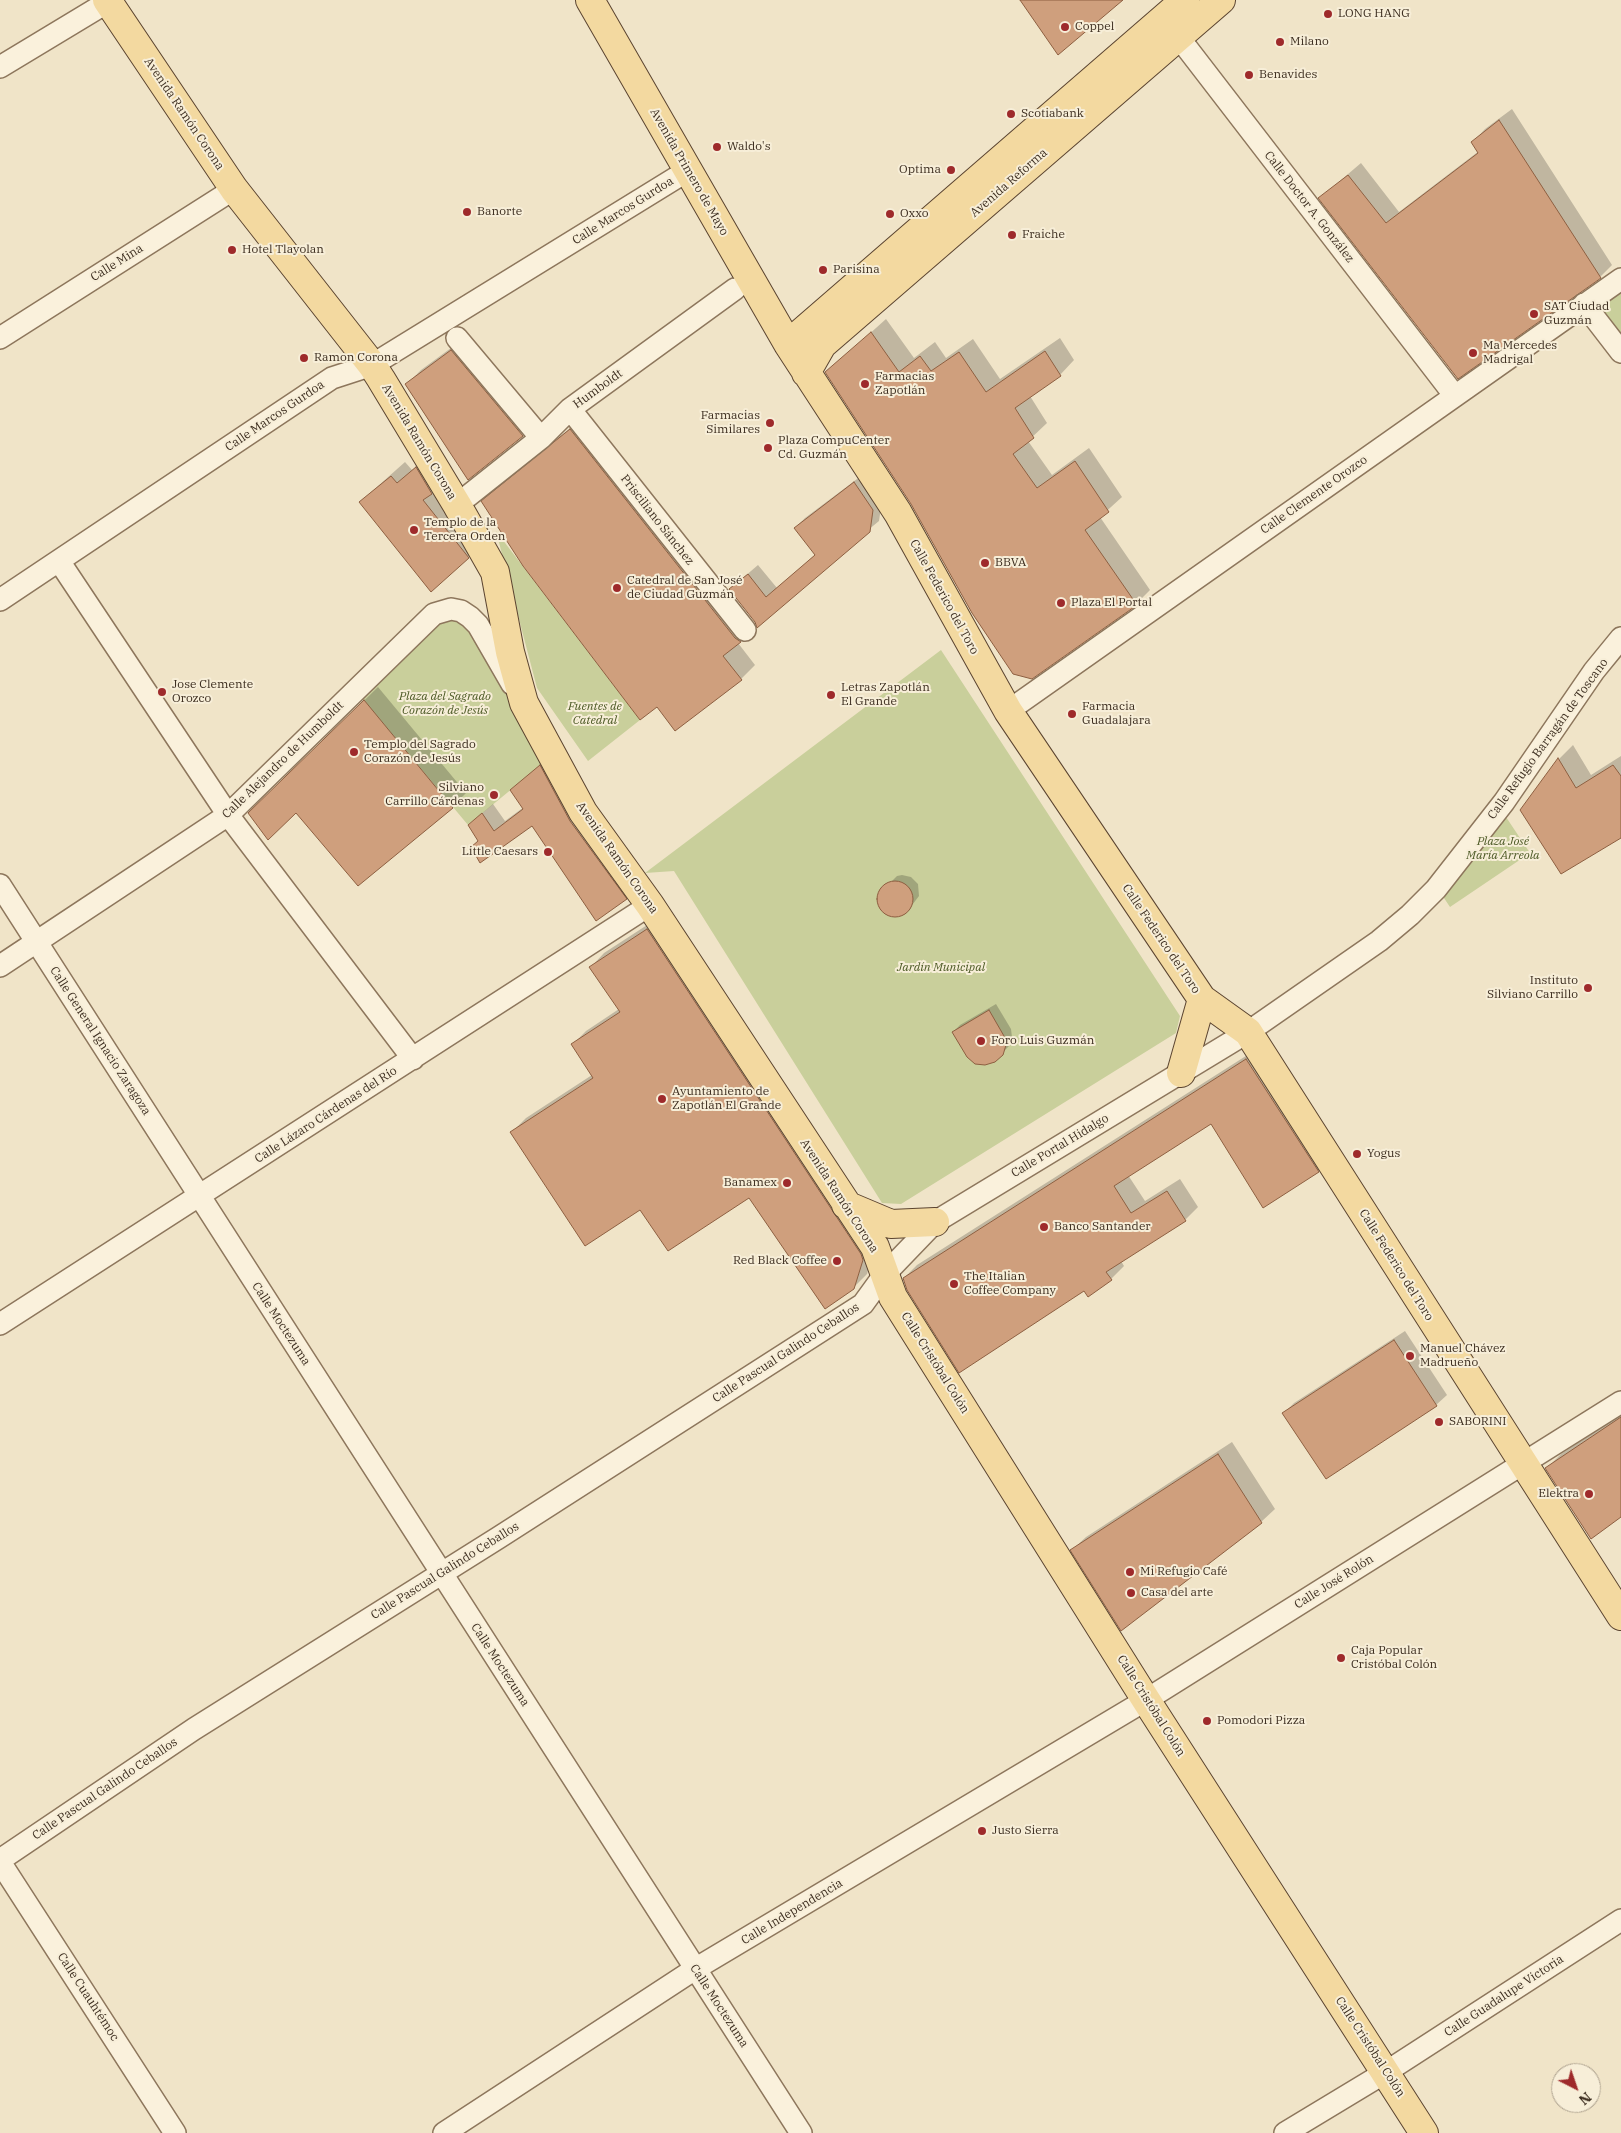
<!DOCTYPE html>
<meta charset="utf-8">
<style>
body{margin:0}
#map{position:relative;width:1621px;height:2133px;overflow:hidden;background:#f0e4c8;font-family:"IBM Plex Serif",serif}
canvas{display:block}
.north{position:absolute;left:1551px;top:2063px;width:50px;height:50px;box-sizing:border-box;background:#f7eed8;border:1px solid #ada18e;border-radius:50%;rotate:139deg;font-size:14px;font-weight:700;line-height:20px;text-align:center;color:#3d2e20}
.north::after{content:'';display:block;margin:auto;width:18px;height:22px;background:#9e2a2b;clip-path:polygon(50% 0,100% 100%,50% 72%,0 100%)}
</style>
<div id="map">
<canvas width="1621" height="2133"></canvas>
<div class="north">N</div>
</div>
<script>
const c = document.querySelector('canvas').getContext('2d');
c.lineJoin = 'round';
function fill(path, color) { c.fillStyle = color; c.fill(path, 'evenodd'); }
const shape = rows => new Path2D(rows.map(r => 'M' + r).join(''));
function stroke(path, color, width, dash) { c.strokeStyle = color; c.lineWidth = width; c.lineCap = dash ? 'butt' : 'round'; c.setLineDash(dash || []); c.stroke(path); }
function drawText(font, color, halo, rows, align = 'center') {
  c.font = font + ' "IBM Plex Serif",serif'; c.lineWidth = 4; c.setLineDash([]); c.textBaseline = 'middle'; c.strokeStyle = halo; c.fillStyle = color; for (const [text, x, y, turn = 0] of rows) {
    c.save(); c.translate(x, y); c.rotate((+turn || 0) * Math.PI / 180); c.textAlign = isNaN(turn) ? turn : align; if (halo) c.strokeText(text, 0, 0); c.fillText(text, 0, 0); c.restore();
  }
}
fill(shape([
 [1621,288,1621,334,1597,306],
 [496,531,640,720,588,761,537,688],
 [445,620,453,620,460,623,472,633,547,760,468,825,360,696,431,628],
 [941,650,1180,1016,1176,1033,901,1204,882,1203,674,871,645,873],
 [1506,817,1530,853,1450,907,1442,895]
]), '#c9cf9b');
fill(shape([
 [1512,109,1612,265,1600,277,1458,377,1320,198,1361,163,1399,212,1479,151,1473,142,1485,129],
 [886,319,914,358,935,342,946,358,973,339,1000,379,1060,338,1074,360,1060,375,1030,396,1047,423,1028,441,1052,475,1089,448,1122,497,1100,517,1150,590,1136,604,912,504,827,372],
 [466,337,536,421,522,435,407,384,421,370],
 [585,416,755,627,738,643,755,665,741,679,483,502,497,487],
 [431,454,482,543,468,557,360,502,405,462,412,470],
 [865,473,882,500,879,521,756,622,730,589,758,565,777,588,816,554,795,528,805,518],
 [378,687,466,793,452,807,250,813],
 [1573,745,1591,775,1621,756,1621,837,1522,810,1559,759],
 [551,755,636,888,626,898,532,824,480,840,480,815,493,804,505,821,524,807,512,790],
 [902,875,911,877,918,884,919,896,906,913,901,915,889,915,879,903,879,894,897,876],
 [661,916,876,1246,867,1274,853,1288,749,1196,641,1208,512,1132,526,1118,592,1075,573,1044,586,1031,619,1009,591,967,604,953],
 [996,1004,1011,1029,1012,1037,1009,1046,994,1061,953,1032,960,1025],
 [1260,1047,1331,1158,1318,1171,1212,1123,1128,1175,1145,1201,1180,1179,1198,1207,1185,1220,1121,1261,1124,1266,1111,1279,1088,1295,1084,1290,904,1278,917,1265],
 [1405,1331,1447,1395,1436,1405,1284,1413,1294,1403],
 [1621,1414,1621,1516,1547,1468,1561,1454],
 [1232,1442,1275,1509,1261,1522,1072,1550,1086,1537]
]), '#0003');
const building = shape([
 [1020,0,1123,0,1058,55,1020,0],
 [1499,120,1601,278,1458,379,1318,198,1348,175,1386,223,1478,153,1471,142,1499,120],
 [871,332,899,372,920,356,931,371,959,352,986,392,1045,351,1061,376,1015,408,1034,438,1013,454,1037,488,1075,461,1109,512,1085,530,1137,605,1032,679,1013,674,972,613,911,504,825,372,871,332],
 [451,350,523,436,468,480,405,384,451,350],
 [570,429,735,638,741,642,723,656,742,680,675,731,657,707,640,720,523,566,481,501,570,429],
 [416,467,432,494,423,500,469,558,431,592,359,502,391,476,397,483,416,467],
 [854,482,873,510,870,532,757,628,755,622,729,589,748,574,766,597,815,555,794,528,854,482],
 [364,700,453,808,358,886,296,813,268,840,248,813,364,700],
 [1558,758,1576,788,1613,765,1621,776,1621,838,1561,874,1520,810,1558,758],
 [540,765,570,821,627,899,596,921,532,826,480,863,471,847,478,841,468,825,482,813,494,831,523,809,510,790,540,765],
 '877 899a18 18 0 1 1 36 0a18 18 0 1 1-36 0Z',
 [647,929,861,1254,863,1260,854,1289,825,1309,749,1198,668,1251,640,1210,585,1246,510,1132,593,1078,571,1044,620,1012,589,967,647,929],
 [989,1010,1004,1036,1006,1045,1003,1055,995,1062,985,1065,975,1064,967,1057,952,1032,989,1010],
 [1246,1059,1319,1172,1263,1208,1211,1124,1114,1186,1131,1213,1167,1191,1186,1221,1106,1272,1112,1280,1088,1297,1084,1291,959,1373,907,1290,903,1278,1246,1059],
 [1394,1340,1437,1406,1326,1479,1282,1413,1394,1340],
 [1621,1417,1621,1517,1591,1539,1545,1468,1621,1417],
 [1218,1454,1262,1523,1121,1631,1070,1550,1218,1454]
]);
fill(building, '#cf9f7d');
stroke(building, '#8d5f41', 1);
const minor = shape([
 [1170,26,1455,396],
 [0,67,111,0],
 [1584,304,1621,352],
 [0,338,234,189],
 [457,338,541,438],
 [570,409,745,630],
 [468,496,541,438,570,409,735,289],
 [59,561,228,815,413,1059],
 [0,600,332,378,372,365,687,171],
 [1008,711,1621,279],
 [0,885,801,2133],
 [0,966,228,815,434,614,451,609,461,611,470,617,478,625,512,684],
 [0,1324,650,905],
 [0,1860,194,1729,498,1538,863,1304,884,1275,935,1222,1248,1032,1379,941,1410,915,1436,889,1504,802,1594,671,1621,638],
 [0,1862,175,2133],
 [444,2133,695,1969,1146,1700,1621,1402],
 [1285,2133,1386,2072,1621,1920]
]);
const major = shape([
 [107,0,234,189,372,365,381,379,457,505,495,572,510,652,524,703,583,812,650,905,875,1247,893,1297,1146,1700,1424,2133],
 [590,0,788,344,898,513,1008,711,1202,999,1248,1032,1621,1616],
 [788,344,1185,0],
 [806,373,822,345,1221,0],
 [1181,1073,1202,999],
 [846,1205,891,1224,935,1222]
]);
stroke(minor, '#8d765c', 24);
stroke(major, '#5b4430', 30);
stroke(minor, '#faf1dc', 21);
stroke(major, '#f3d9a0', 28);
for (const [x, y, r, color] of [
 [1328,14,5,"#9e2a2b"],
 [1065,27,5,"#9e2a2b"],
 [1280,42,5,"#9e2a2b"],
 [1249,75,5,"#9e2a2b"],
 [1011,114,5,"#9e2a2b"],
 [717,147,5,"#9e2a2b"],
 [951,170,5,"#9e2a2b"],
 [467,212,5,"#9e2a2b"],
 [890,214,5,"#9e2a2b"],
 [1012,235,5,"#9e2a2b"],
 [232,250,5,"#9e2a2b"],
 [823,270,5,"#9e2a2b"],
 [1534,314,5,"#9e2a2b"],
 [1473,353,5,"#9e2a2b"],
 [304,358,5,"#9e2a2b"],
 [865,384,5,"#9e2a2b"],
 [770,423,5,"#9e2a2b"],
 [768,448,5,"#9e2a2b"],
 [414,530,5,"#9e2a2b"],
 [985,563,5,"#9e2a2b"],
 [617,588,5,"#9e2a2b"],
 [1061,603,5,"#9e2a2b"],
 [162,692,5,"#9e2a2b"],
 [831,695,5,"#9e2a2b"],
 [1072,714,5,"#9e2a2b"],
 [354,752,5,"#9e2a2b"],
 [494,795,5,"#9e2a2b"],
 [548,852,5,"#9e2a2b"],
 [1588,988,5,"#9e2a2b"],
 [981,1041,5,"#9e2a2b"],
 [662,1099,5,"#9e2a2b"],
 [1357,1154,5,"#9e2a2b"],
 [787,1183,5,"#9e2a2b"],
 [1044,1227,5,"#9e2a2b"],
 [837,1261,5,"#9e2a2b"],
 [954,1284,5,"#9e2a2b"],
 [1410,1356,5,"#9e2a2b"],
 [1439,1422,5,"#9e2a2b"],
 [1589,1494,5,"#9e2a2b"],
 [1130,1572,5,"#9e2a2b"],
 [1131,1593,5,"#9e2a2b"],
 [1341,1658,5,"#9e2a2b"],
 [1207,1721,5,"#9e2a2b"],
 [982,1831,5,"#9e2a2b"]
]) { const dot = new Path2D(); dot.arc(x, y, r, 0, 2 * Math.PI); c.fillStyle = color; c.fill(dot); stroke(dot, '#f7eed8', 2); }
drawText('12px', '#3d2e20', '#f7eed8', [
 ["LONG HANG",1338,14],
 ["Coppel",1075,27],
 ["Milano",1290,42],
 ["Benavides",1259,75],
 ["Scotiabank",1021,114],
 ["Waldo's",727,147],
 ["Optima",941,170,"right"],
 ["Banorte",477,212],
 ["Oxxo",900,214],
 ["Fraiche",1022,235],
 ["Hotel Tlayolan",242,250],
 ["Parisina",833,270],
 ["SAT Ciudad",1544,307],
 ["Guzmán",1544,321],
 ["Ma Mercedes",1483,346],
 ["Madrigal",1483,360],
 ["Ramon Corona",314,358],
 ["Farmacias",875,377],
 ["Zapotlán",875,391],
 ["Farmacias",760,416,"right"],
 ["Similares",760,430,"right"],
 ["Plaza CompuCenter",778,441],
 ["Cd. Guzmán",778,455],
 ["Templo de la",424,523],
 ["Tercera Orden",424,537],
 ["BBVA",995,563],
 ["Catedral de San José",627,581],
 ["de Ciudad Guzmán",627,595],
 ["Plaza El Portal",1071,603],
 ["Jose Clemente",172,685],
 ["Orozco",172,699],
 ["Letras Zapotlán",841,688],
 ["El Grande",841,702],
 ["Farmacia",1082,707],
 ["Guadalajara",1082,721],
 ["Templo del Sagrado",364,745],
 ["Corazón de Jesús",364,759],
 ["Silviano",484,788,"right"],
 ["Carrillo Cárdenas",484,802,"right"],
 ["Little Caesars",538,852,"right"],
 ["Instituto",1578,981,"right"],
 ["Silviano Carrillo",1578,995,"right"],
 ["Foro Luis Guzmán",991,1041],
 ["Ayuntamiento de",672,1092],
 ["Zapotlán El Grande",672,1106],
 ["Yogus",1367,1154],
 ["Banamex",777,1183,"right"],
 ["Banco Santander",1054,1227],
 ["Red Black Coffee",827,1261,"right"],
 ["The Italian",964,1277],
 ["Coffee Company",964,1291],
 ["Manuel Chávez",1420,1349],
 ["Madrueño",1420,1363],
 ["SABORINI",1449,1422],
 ["Elektra",1579,1494,"right"],
 ["Mi Refugio Café",1140,1572],
 ["Casa del arte",1141,1593],
 ["Caja Popular",1351,1651],
 ["Cristóbal Colón",1351,1665],
 ["Pomodori Pizza",1217,1721],
 ["Justo Sierra",992,1831]
], 'left');
drawText('12px', '#3d2e20', '#f7eed8', [
 ["Avenida Ramón Corona",184,114,56],
 ["Avenida Primero de Mayo",689,172,60],
 ["Avenida Reforma",1009,183,-41],
 ["Calle Doctor A. González",1309,207,52],
 ["Calle Marcos Gurdoa",623,211,-32],
 ["Calle Mina",117,263,-32],
 ["Humboldt",598,389,-36],
 ["Calle Marcos Gurdoa",275,416,-34],
 ["Avenida Ramón Corona",419,442,59],
 ["Calle Clemente Orozco",1314,495,-35],
 ["Prisciliano Sánchez",657,520,52],
 ["Calle Federico del Toro",944,597,61],
 ["Calle Refugio Barragán de Toscano",1548,739,-54],
 ["Calle Alejandro de Humboldt",283,760,-44],
 ["Avenida Ramón Corona",617,858,55],
 ["Calle Federico del Toro",1161,939,56],
 ["Calle General Ignacio Zaragoza",100,1041,57],
 ["Calle Lázaro Cárdenas del Río",326,1115,-33],
 ["Calle Portal Hidalgo",1060,1146,-31],
 ["Avenida Ramón Corona",839,1196,57],
 ["Calle Federico del Toro",1396,1265,58],
 ["Calle Moctezuma",281,1324,57],
 ["Calle Pascual Galindo Ceballos",786,1353,-33],
 ["Calle Cristóbal Colón",935,1363,58],
 ["Calle Pascual Galindo Ceballos",445,1571,-32],
 ["Calle José Rolón",1334,1582,-32],
 ["Calle Moctezuma",500,1665,57],
 ["Calle Cristóbal Colón",1151,1706,58],
 ["Calle Pascual Galindo Ceballos",105,1789,-34],
 ["Calle Independencia",792,1912,-31],
 ["Calle Guadalupe Victoria",1504,1996,-33],
 ["Calle Cuauhtémoc",88,1997,57],
 ["Calle Moctezuma",719,2006,57],
 ["Calle Cristóbal Colón",1370,2047,57]
]);
drawText('italic 12px', '#4d5a26', '#f7eed8', [
 ["Plaza del Sagrado",445,697],
 ["Corazón de Jesús",445,711],
 ["Fuentes de",595,707],
 ["Catedral",595,721],
 ["Plaza José",1503,842],
 ["María Arreola",1503,856],
 ["Jardín Municipal",941,968]
]);
</script>
